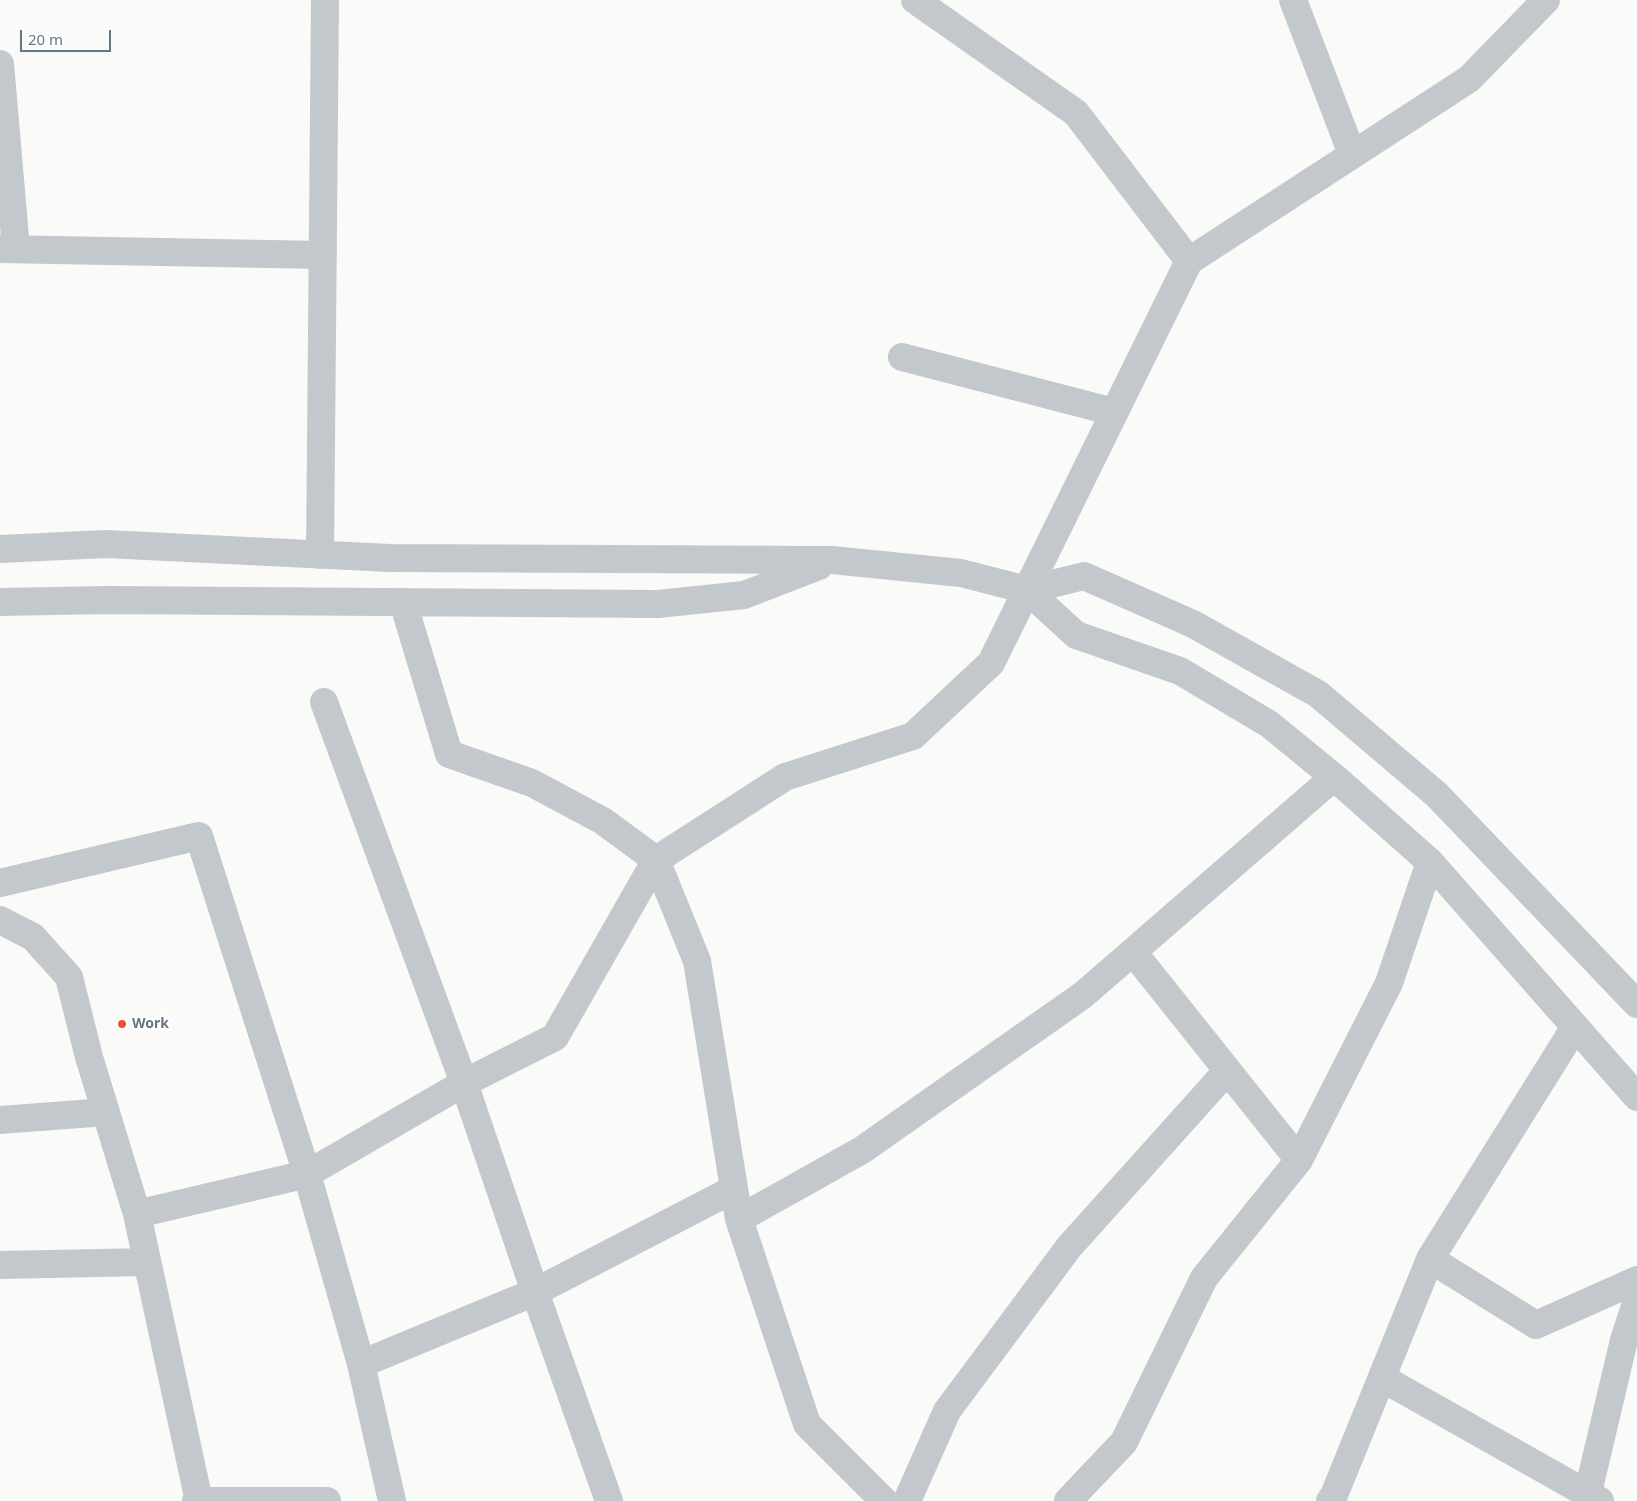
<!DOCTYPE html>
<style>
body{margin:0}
#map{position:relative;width:1637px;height:1501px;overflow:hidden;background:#fafaf8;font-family:"Noto Sans",sans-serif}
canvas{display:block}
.scale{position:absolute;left:20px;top:30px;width:91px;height:22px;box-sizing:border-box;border:2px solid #657683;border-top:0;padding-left:6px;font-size:15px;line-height:18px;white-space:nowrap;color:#657683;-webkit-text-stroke:4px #fff;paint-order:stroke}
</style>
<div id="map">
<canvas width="1637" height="1501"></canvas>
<div class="scale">20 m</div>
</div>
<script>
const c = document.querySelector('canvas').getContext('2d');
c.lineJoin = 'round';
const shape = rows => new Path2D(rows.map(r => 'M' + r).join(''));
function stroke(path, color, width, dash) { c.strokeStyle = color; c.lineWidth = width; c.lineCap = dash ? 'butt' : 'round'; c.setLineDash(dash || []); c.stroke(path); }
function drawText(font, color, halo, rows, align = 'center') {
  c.font = font + ' "Noto Sans",sans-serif'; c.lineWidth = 5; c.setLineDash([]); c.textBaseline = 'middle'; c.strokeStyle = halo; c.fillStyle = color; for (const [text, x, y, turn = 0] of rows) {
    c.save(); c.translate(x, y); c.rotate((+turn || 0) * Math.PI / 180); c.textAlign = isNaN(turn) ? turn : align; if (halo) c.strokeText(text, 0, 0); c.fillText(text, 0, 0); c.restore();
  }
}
stroke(shape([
 [915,0,1076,113,1189,261],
 [1293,0,1352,154],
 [0,64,16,249],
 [0,249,323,255],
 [902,357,1114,412],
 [0,549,106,544,390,558,832,560,961,573,1027,590,1084,576,1193,624,1318,694,1437,795,1637,1004],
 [320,555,325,0],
 [1027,590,1076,635,1180,671,1269,724,1334,777,1430,862,1637,1097],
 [0,602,107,600,658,604,744,595,819,566],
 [403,602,449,754,532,783,603,821,656,860,697,961,739,1219,807,1424,884,1501],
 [324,702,464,1083,535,1292,609,1501],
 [0,883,199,836,307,1174,361,1364,392,1501],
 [0,920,33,937,69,977,89,1057,137,1214,199,1501],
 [1133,952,1299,1160],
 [0,1120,106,1112],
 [137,1214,307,1174,464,1083,555,1037,656,860,785,777,913,736,991,663,1189,261,1469,79,1546,0],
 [739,1219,862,1150,1083,995,1334,777],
 [1430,1259,1536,1325,1637,1280],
 [0,1265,147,1262],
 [361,1364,535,1292,734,1189],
 [1382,1378,1600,1501],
 [196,1501,327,1501],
 [907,1501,947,1411,1069,1247,1227,1071],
 [1068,1501,1124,1442,1204,1278,1299,1160,1389,983,1430,862],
 [1330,1501,1334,1495,1430,1259,1575,1027],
 [1586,1501,1624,1340,1637,1300]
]), '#c3c8cc', 28);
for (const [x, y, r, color] of [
 [122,1024,5,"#e4572e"]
]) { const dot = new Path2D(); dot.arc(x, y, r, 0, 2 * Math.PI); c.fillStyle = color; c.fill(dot); stroke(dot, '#fff', 2); }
drawText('bold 14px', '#657683', '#fff', [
 ["Work",132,1024]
], 'left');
</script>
